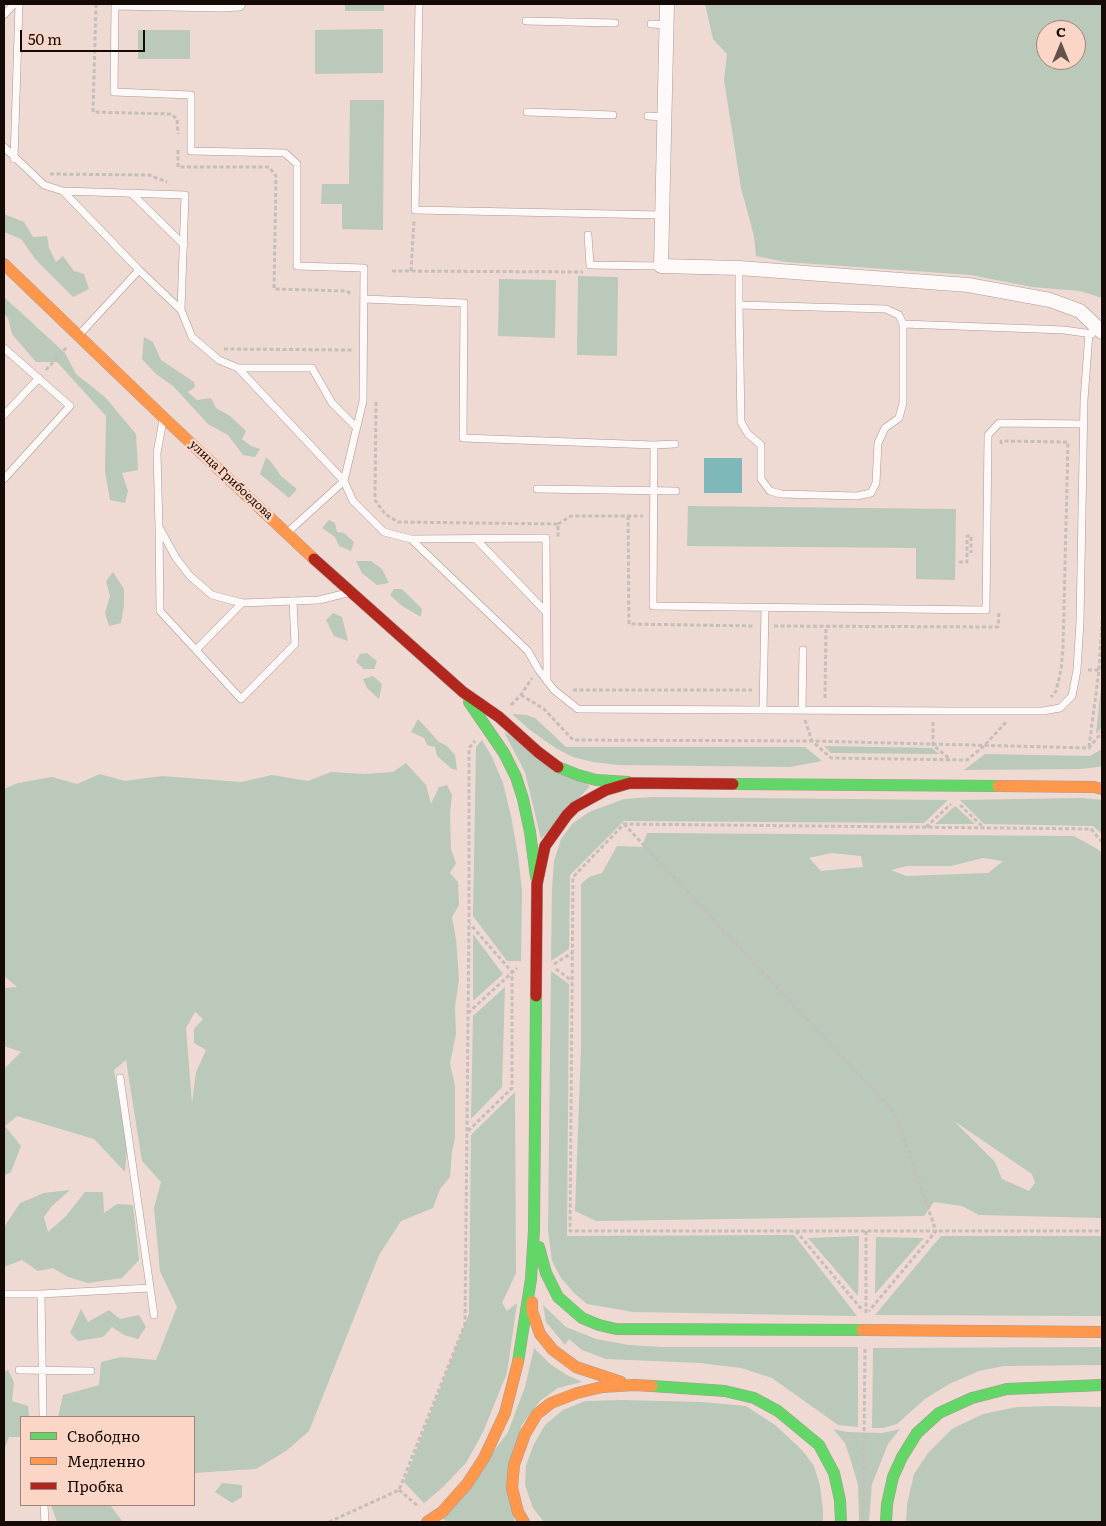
<!DOCTYPE html>
<meta charset="utf-8">
<style>
body{margin:0}
#map{position:relative;width:1106px;height:1526px;overflow:hidden;background:#eedad2;font-family:Literata,serif}
canvas{display:block}
.frame{position:absolute;inset:0;border:5px solid #160a06;pointer-events:none}
.legend{position:absolute;left:20px;top:1416px;width:175px;height:90px;box-sizing:border-box;background:#fbd5c5;border:1px solid #9f8479;margin:0;padding:6px 9px;list-style:none;font-size:15px;color:#160a06}
.legend li{display:flex;align-items:center;gap:10px;height:25px}
.legend b{width:25px;border:1px solid #9f8479}
.north{position:absolute;left:1036px;top:20px;width:50px;height:50px;box-sizing:border-box;background:#fbd5c5;border:1px solid #9f8479;border-radius:50%;rotate:0deg;font-size:14px;font-weight:700;line-height:20px;text-align:center;color:#160a06}
.north::after{content:'';display:block;margin:auto;width:18px;height:22px;background:#62534d;clip-path:polygon(50% 0,100% 100%,50% 72%,0 100%)}
.scale{position:absolute;left:20px;top:30px;width:125px;height:22px;box-sizing:border-box;border:2px solid #160a06;border-top:0;padding-left:6px;font-size:15px;line-height:18px;white-space:nowrap;color:#160a06;-webkit-text-stroke:4px #fbd5c5;paint-order:stroke}
</style>
<div id="map">
<canvas width="1106" height="1526"></canvas>
<div class="frame"></div>
<ul class="legend">
<li><b style="height:6px;background:#63d668"></b>Свободно</li>
<li><b style="height:6px;background:#ff974d"></b>Медленно</li>
<li><b style="height:6px;background:#b3261e"></b>Пробка</li>
</ul>
<div class="north">С</div>
<div class="scale">50 m</div>
</div>
<script>
const c = document.querySelector('canvas').getContext('2d');
c.lineJoin = 'round';
function fill(path, color) { c.fillStyle = color; c.fill(path, 'evenodd'); }
const shape = rows => new Path2D(rows.map(r => 'M' + r).join(''));
function stroke(path, color, width, dash) { c.strokeStyle = color; c.lineWidth = width; c.lineCap = dash ? 'butt' : 'round'; c.setLineDash(dash || []); c.stroke(path); }
function drawText(font, color, halo, rows, align = 'center') {
  c.font = font + ' Literata,serif'; c.lineWidth = 5; c.setLineDash([]); c.textBaseline = 'middle'; c.strokeStyle = halo; c.fillStyle = color; for (const [text, x, y, turn = 0] of rows) {
    c.save(); c.translate(x, y); c.rotate((+turn || 0) * Math.PI / 180); c.textAlign = isNaN(turn) ? turn : align; if (halo) c.strokeText(text, 0, 0); c.fillText(text, 0, 0); c.restore();
  }
}
fill(shape([
 [345,4,384,4,384,11,345,11],
 [705,4,1102,4,1102,298,1080,291,1032,287,971,275,786,262,756,256,754,236,741,188,724,80,727,54,713,39],
 [1046,30,1076,30,1076,60,1046,60],
 [383,29,383,73,315,74,315,30],
 [138,30,190,30,190,59,138,59],
 [350,100,384,100,383,230,342,229,342,204,321,204,322,184,349,184],
 [4,209,4,214,24,222,33,237,47,236,49,248,56,262,63,256,74,271,84,274,89,289,73,297,36,260,21,239,4,232],
 [578,276,618,277,617,356,577,355],
 [499,279,556,280,555,338,498,336],
 [4,297,65,353,76,374,105,397,136,434,138,470,122,473,128,491,125,503,110,500,105,472,106,416,57,362,36,362,12,334,8,318,4,314],
 [144,337,153,342,161,360,194,382,195,387,188,392,197,400,211,398,216,408,230,416,246,431,242,439,251,446,260,449,255,457,243,455,228,435,208,424,173,386,156,374,142,359],
 [266,457,272,463,281,476,297,489,289,498,260,474],
 [688,506,956,509,955,580,916,579,916,548,687,546],
 [329,520,335,523,337,532,344,533,354,542,351,551,339,546,335,537,322,528],
 [356,561,371,561,382,569,389,583,377,585,362,573],
 [113,572,124,589,124,605,121,623,109,626,105,613,110,596,106,581],
 [394,589,402,589,422,609,421,617,402,606,390,595],
 [333,613,342,617,348,641,334,636,326,620],
 [367,653,377,661,374,669,364,669,356,662,360,654],
 [373,676,382,684,379,699,367,688,363,679],
 [1102,678,1102,727,1096,734],
 [512,714,527,715,535,718,566,747,805,747,822,761,790,767,619,765,593,762,573,757,557,749,530,730],
 [418,719,439,742,447,746,455,755,457,770,452,769,437,756,435,747,427,745,424,738,411,732],
 [504,732,590,786,541,839,525,772],
 [482,740,492,757,503,783,511,816,518,855,522,891,521,961,507,961,473,916,476,747],
 [824,746,932,748,939,754,831,753],
 [1102,749,1102,766,1098,767,1080,769,964,770,985,754,1090,756],
 [406,763,426,785,431,804,439,787,447,785,452,795,450,815,451,849,456,863,450,873,458,882,459,905,452,917,456,939,459,979,455,1007,456,1034,450,1063,455,1086,455,1138,452,1152,450,1177,440,1189,433,1208,401,1221,379,1255,309,1431,286,1451,256,1469,194,1473,194,1417,58,1417,63,1395,99,1385,101,1362,121,1357,156,1360,177,1307,160,1271,154,1208,161,1182,142,1161,126,1060,114,1070,127,1148,125,1172,94,1139,17,1116,5,1126,21,1146,11,1172,4,1176,4,1069,21,1052,4,1046,4,988,17,987,4,976,4,789,18,783,52,777,77,784,100,774,125,781,162,776,241,782,272,775,308,781,331,772,364,774,393,772],
 [195,1012,203,1019,194,1029,194,1043,206,1050,196,1072,192,1103,186,1028],
 [653,797,948,800,924,823,624,821,570,875,569,949,551,961,552,888,554,861,561,839,572,824,589,812,624,799],
 [1083,798,1102,800,1102,834,1093,826,984,824,960,800],
 [955,806,975,824,935,824],
 [647,833,1074,836,1099,850,1102,853,1102,1218,979,1215,962,1206,934,1202,924,1216,596,1221,575,1211,581,1049,581,884,589,877,602,873,617,846,642,847],
 [831,853,861,856,863,867,821,871,809,858],
 [983,858,1003,861,988,873,906,876,891,870,907,866,951,866],
 [954,1121,1032,1174,1035,1183,1029,1191,1002,1179,995,1162],
 [473,934,503,974,473,1001],
 [551,971,569,984,567,1236,794,1235,857,1316,633,1312,587,1304,575,1294,561,1278,552,1261,548,1230],
 [505,987,502,1087,471,1119,473,1016],
 [515,1092,516,1273,502,1303,507,1311,517,1303,507,1373,483,1432,466,1463,442,1488,424,1503,404,1482,469,1314,471,1135],
 [70,1190,52,1206,44,1217,48,1232,66,1216,85,1192,103,1192,104,1213,117,1204,133,1205,139,1260,122,1278,88,1283,68,1277,53,1268,38,1271,22,1260,4,1267,4,1227,20,1203,44,1193],
 [859,1236,858,1296,808,1238],
 [941,1236,1102,1236,1102,1316,875,1315],
 [876,1237,924,1238,875,1294],
 [543,1305,566,1327,596,1339,629,1345,663,1347,858,1347,858,1427,838,1425,772,1378,741,1368,700,1363,606,1359,582,1350,569,1339,565,1345,546,1322],
 [81,1309,88,1322,109,1310,120,1319,139,1315,146,1327,138,1339,124,1335,112,1327,103,1337,78,1341,70,1333],
 [1102,1347,1102,1365,1004,1366,979,1371,949,1384,925,1399,897,1424,883,1428,872,1428,873,1348],
 [534,1348,550,1364,567,1375,582,1382,558,1388,540,1401,521,1426,514,1522,447,1522,443,1519,508,1432,525,1387],
 [8,1370,14,1382,12,1401,28,1406,29,1417,21,1417,21,1437,9,1437,4,1450,4,1372],
 [623,1400,702,1402,746,1406,775,1425,802,1450,814,1466,820,1486,823,1510,823,1522,544,1522,533,1508,525,1485,526,1465,534,1444,545,1425,563,1410,585,1401],
 [1055,1406,1102,1407,1102,1522,906,1522,907,1504,914,1474,928,1453,952,1429,983,1414,1017,1407],
 [833,1429,847,1432,882,1433,900,1429,888,1444,872,1484,869,1522,859,1522,858,1485,851,1461,845,1443],
 [222,1483,242,1485,242,1497,232,1503,215,1492],
 [51,1505,110,1505,123,1522,57,1522]
]), '#bac9ba');
fill(shape([
 [704,458,742,458,742,493,704,493]
]), '#7fb8b8');
const lane = shape([
 [242,4,240,7,222,8,115,6,114,92,191,95,191,151,285,153,297,164,297,266,364,268,363,401,344,481,288,532],
 [419,4,415,210,661,215],
 [4,15,14,4],
 [526,21,615,23],
 [651,24,667,25],
 [527,112,613,115],
 [648,116,664,117],
 [4,147,44,185,63,191,139,270,181,310,192,337,219,360,238,368,344,481,353,501,384,532,411,539,528,651,538,669,554,690,578,709,953,711,1043,711,1060,708,1072,696,1077,670,1080,622,1084,400,1089,333],
 [14,159,19,4],
 [63,191,185,195,181,310],
 [131,193,184,245],
 [588,235,590,265,661,266],
 [739,268,739,305,741,422,748,434,761,445,761,479,770,491,781,494,857,496,871,493,876,483,878,443,885,428,899,418,903,403,903,324,899,315,886,309,739,305],
 [364,299,464,303,463,438,654,445,653,606,986,610,988,435,999,423,1084,424],
 [903,324,1064,330,1092,334],
 [79,335,139,270],
 [4,348,70,406,4,479],
 [238,368,312,368,332,403,356,427],
 [4,415,39,378],
 [163,420,157,453,159,527,176,558,190,576,212,595,242,603,319,600,347,593],
 [654,445,675,444],
 [537,489,676,491],
 [159,528,160,611,241,699,295,644,293,601],
 [411,539,546,538,547,681],
 [476,539,546,612],
 [197,649,242,603],
 [763,709,765,608],
 [802,710,803,650],
 [120,1078,154,1315],
 [4,1294,41,1294,150,1288],
 [41,1294,43,1417],
 [19,1370,91,1371],
 [44,1505,45,1522]
]);
const street = shape([
 [667,4,661,266,739,268,968,285,1050,300,1080,311,1102,332]
]);
const fast = shape([
 [469,702,504,753,516,777,523,799,530,832,536,877],
 [558,767,578,775,596,780,628,782],
 [733,784,998,786],
 [539,1247,546,1273,558,1297,582,1318,599,1325,616,1329,862,1330],
 [518,1362,531,1279,534,1230,536,996],
 [652,1386,725,1391,754,1398,778,1411,819,1445,834,1473,840,1500,841,1522],
 [886,1522,887,1504,893,1477,902,1457,917,1433,939,1413,972,1398,1007,1389,1102,1385]
]);
const slow = shape([
 [4,264,163,417,314,559],
 [998,786,1094,787,1102,789],
 [532,1302,532,1311,540,1334,553,1350,576,1367,621,1382],
 [862,1330,1102,1332],
 [427,1522,442,1512,467,1484,484,1458,505,1413,518,1362],
 [524,1522,518,1512,512,1488,514,1465,525,1434,537,1414,551,1403,577,1393,602,1387,634,1385,652,1386]
]);
const jam = shape([
 [314,559,463,692,499,717,538,752,558,767],
 [536,996,537,884,545,846,567,815,575,807,606,790,630,783,733,784]
]);
stroke(lane, '#a99a93', 8);
stroke(street, '#a99a93', 15);
stroke(fast, '#a99a93', 12);
stroke(slow, '#a99a93', 12);
stroke(jam, '#a99a93', 12);
stroke(shape([
 [96,4,93,112,171,114,177,119,178,134],
 [178,150,178,167,269,167,276,176,274,289,347,291,352,295],
 [50,174,149,175,167,182],
 [392,271,583,272],
 [411,271,414,221],
 [224,349,353,350],
 [46,370,67,347],
 [376,402,375,500,385,514,398,522,558,524,558,537],
 [1001,444,1001,441,1068,442,1063,648,1061,670,1056,691,1051,697],
 [628,516,629,624,755,626],
 [558,524,571,516,643,516],
 [959,562,967,562,967,536,971,536,971,553],
 [774,626,998,627,999,611],
 [1088,670,1102,670],
 [573,690,752,690],
 [521,695,544,709,573,740,812,741,1089,748,1102,732],
 [825,698,826,626],
 [511,705,521,695,532,678],
 [805,720,812,741,831,758,967,760,984,746,1006,722],
 [933,722,933,745,950,759],
 [1089,747,1099,670,1102,621],
 [960,805,983,827],
 [624,824,895,1113,936,1231,869,1311],
 [926,827,951,804],
 [1102,842,1091,829,624,824,573,877,570,1231,1102,1231],
 [554,964,572,953],
 [556,969,572,981],
 [468,1013,517,968],
 [468,1131,512,1088,512,972,470,924],
 [796,1231,863,1311],
 [866,1313,866,1231],
 [399,1490,418,1506],
 [329,1522,399,1490,465,1324,469,923,469,748,475,741],
 [863,1522,865,1349]
]), '#c5bebb', 3, [4, 2.5]);
stroke(lane, '#fcf9f8', 7);
stroke(street, '#fcf9f8', 14);
stroke(fast, '#63d668', 11);
stroke(slow, '#ff974d', 11);
stroke(jam, '#b3261e', 11);
drawText('12px', '#160a06', '#fbd5c5', [
 ["улица Грибоедова",231,480,43]
]);
</script>
